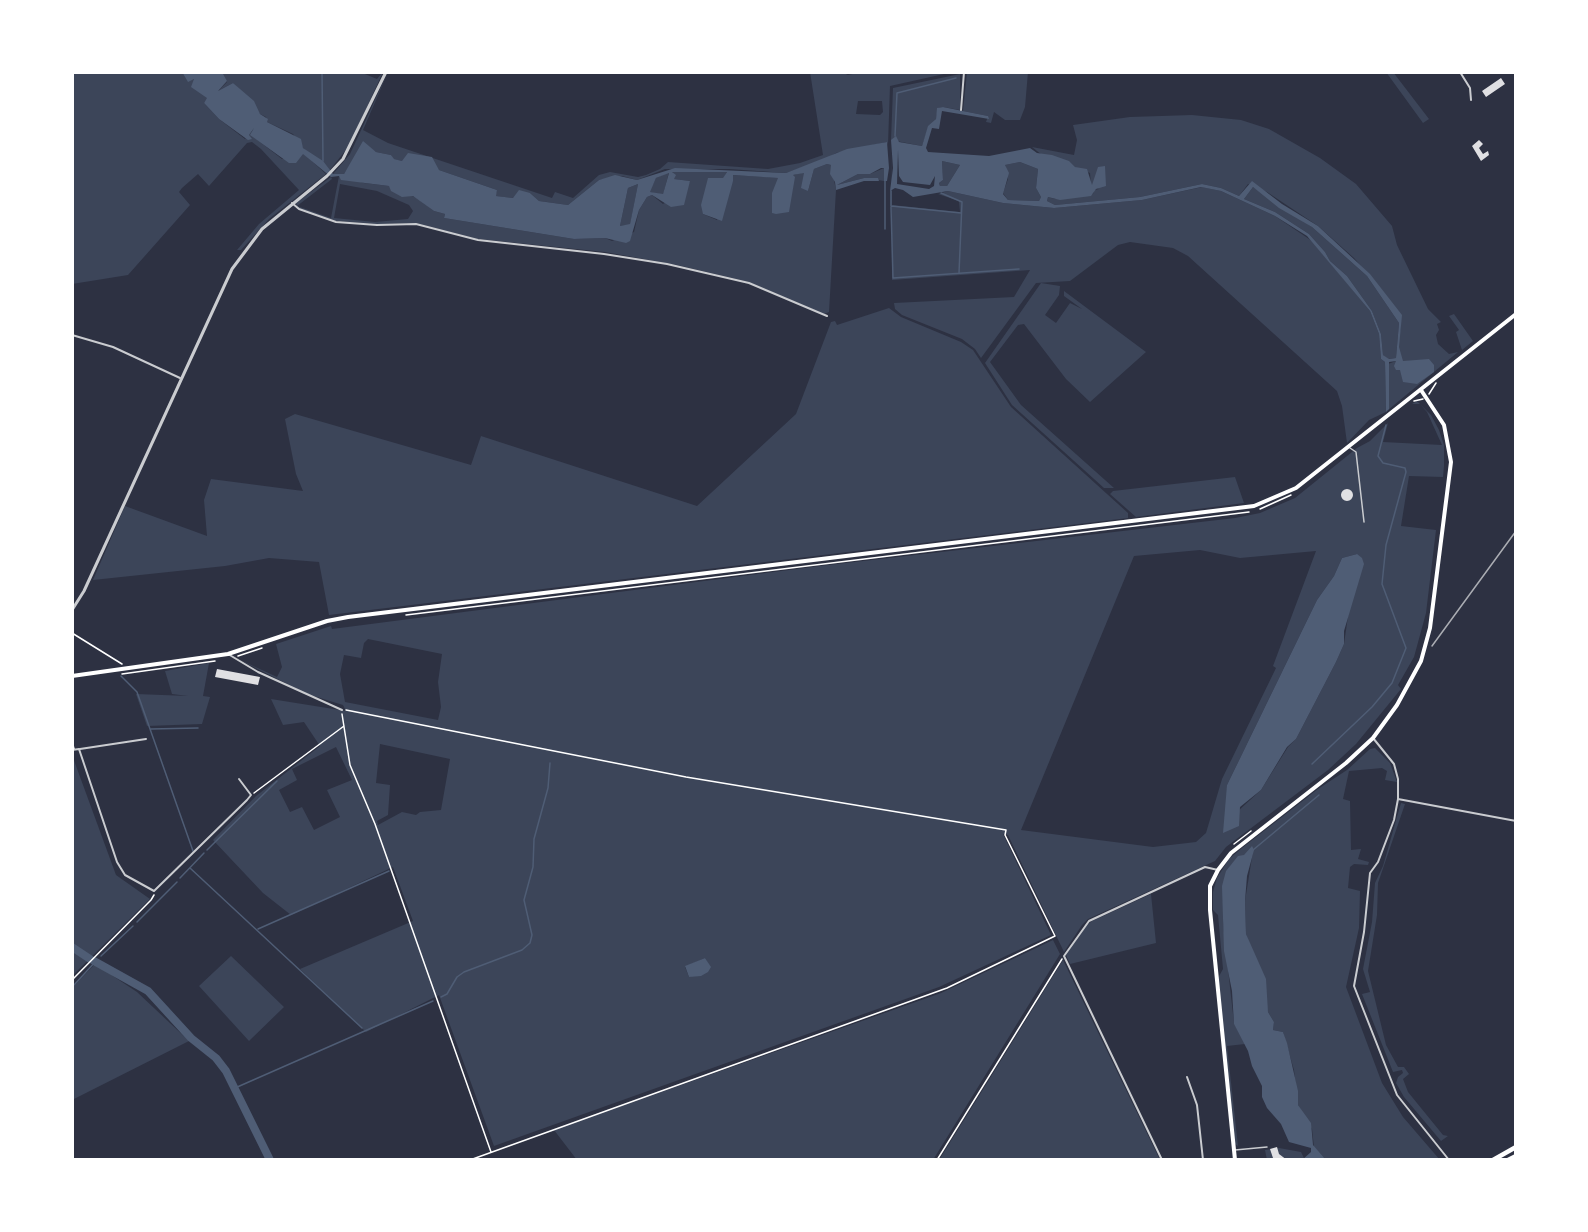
<!DOCTYPE html>
<style>
body{margin:0}
#map{position:relative;width:1588px;height:1232px;overflow:hidden;background:#2d3142;font-family:"Nunito Sans",sans-serif}
canvas{display:block}
.frame{position:absolute;inset:0;border:74px solid #fff;pointer-events:none}
</style>
<div id="map">
<canvas width="1588" height="1232"></canvas>
<div class="frame"></div>
</div>
<script>
const c = document.querySelector('canvas').getContext('2d');
c.lineJoin = 'round';
function fill(path, color) { c.fillStyle = color; c.fill(path, 'evenodd'); }
const shape = rows => new Path2D(rows.map(r => 'M' + r).join(''));
function stroke(path, color, width, dash) { c.strokeStyle = color; c.lineWidth = width; c.lineCap = dash ? 'butt' : 'round'; c.setLineDash(dash || []); c.stroke(path); }
fill(shape([
 [72,72,182,72,188,81,194,79,194,87,208,98,204,103,219,119,245,139,255,128,251,135,282,159,303,153,326,174,269,219,241,250,237,250,259,224,299,190,261,149,252,142,247,143,209,186,198,174,182,188,179,192,190,205,128,275,72,284],
 [222,72,360,72,377,79,383,72,349,146,329,171,303,148,293,134,267,122,266,117,260,114,233,83,218,91,227,82],
 [388,72,363,130,388,143,552,198,555,192,573,198,599,175,610,172,638,177,646,175,660,169,668,162,768,169,800,163,823,155,810,72,841,72,848,75,861,72,953,72,890,86,888,145,887,142,836,153,824,160,786,173,729,169,665,169,637,180,622,176,599,180,568,205,539,201,530,193,513,198,495,196,497,190,439,170,393,159,391,155,376,152,368,147,357,154,344,174,333,174,350,154],
 [858,101,882,101,883,112,880,115,856,114],
 [967,72,1028,72,1025,107,1020,120,1005,120,994,112,991,123,986,122,988,116,963,111],
 [1386,72,1393,72,1429,119,1423,123],
 [960,74,960,110,943,107,938,108,936,119,927,131,922,146,891,140,893,88],
 [1192,115,1241,120,1269,129,1320,158,1356,184,1392,226,1397,245,1428,309,1441,322,1437,324,1439,330,1436,335,1438,344,1449,354,1458,352,1388,410,1388,364,1396,361,1401,324,1369,275,1354,258,1318,226,1267,192,1248,184,1239,196,1221,188,1202,184,1140,197,1055,205,1047,201,1048,197,1055,199,1093,194,1094,190,1099,189,1091,185,1090,173,1042,155,1032,147,1074,155,1077,140,1073,125,1130,117],
 [891,151,892,205,960,212,959,201,938,194,948,191,1003,203,1054,208,1142,200,1202,187,1221,191,1275,216,1312,241,1370,311,1379,334,1381,359,1385,362,1386,412,1369,420,1347,443,1342,406,1337,391,1188,256,1173,248,1130,242,1118,245,1070,281,1036,283,981,358,975,349,962,339,902,315,895,309,894,303,1014,297,1030,270,892,280],
 [942,161,960,165,947,186,940,186,939,183,943,180],
 [1020,162,1038,169,1036,188,1041,197,1039,201,1008,200,1003,193,1008,179,1005,165],
 [827,164,831,165,836,190,829,312,824,314,749,282,677,265,605,252,478,239,416,223,377,224,336,221,299,208,297,206,296,203,331,177,332,179,297,206,331,218,339,176,364,183,389,186,417,198,434,211,445,214,444,218,574,239,605,238,612,241,634,232,639,210,647,197,652,195,663,204,688,185,690,181,673,179,675,176,672,172,727,172,703,214,717,220,732,175,783,178,805,172,808,191,814,169],
 [340,184,377,191,409,205,413,211,408,219,375,222,334,218],
 [884,168,884,181,864,178,837,185,858,174,870,174],
 [669,172,663,195,649,192,656,178],
 [638,184,630,225,620,226,628,188],
 [1253,187,1312,227,1367,276,1399,323,1396,358,1388,359,1383,355,1381,334,1372,311,1347,276,1330,261,1325,252,1309,234,1275,212,1244,199],
 [1041,283,1060,286,1059,295,1045,315,1056,323,1070,303,1082,309,1064,296,1064,291,1146,352,1090,402,1066,379,1024,324,1018,325,990,362,1021,405,1114,488,1104,488,1012,405,985,363],
 [889,308,901,317,961,342,973,350,1011,407,1128,513,1128,518,329,615,319,562,269,558,225,566,93,580,125,506,207,536,204,500,211,479,303,491,296,474,285,419,295,414,471,465,481,436,697,506,796,414,831,322,835,321,837,325],
 [1454,314,1473,341,1462,350,1456,332,1459,330,1449,316],
 [1417,401,1431,415,1439,430,1444,445,1444,466,1443,477,1409,476,1401,526,1436,530,1426,613,1414,657,1398,685,1401,689,1356,744,1328,770,1226,847,1215,861,1088,919,1082,925,1064,952,1008,835,1003,834,1051,935,939,987,494,1146,439,995,366,1032,300,969,413,921,393,867,291,915,263,893,213,840,256,796,320,746,304,722,283,725,271,699,346,711,343,705,307,694,236,658,277,677,282,667,276,644,331,626,332,629,820,566,1235,518,1260,513,1295,498,1357,448,1370,441,1388,423,1383,442,1442,445,1427,412,1420,404,1412,404],
 [1200,550,1240,558,1316,551,1273,666,1276,668,1222,779,1206,833,1196,842,1153,847,1021,830,1134,556],
 [1357,554,1344,644,1336,662,1296,739,1288,747,1261,790,1238,811,1227,785,1317,600,1334,576,1342,558],
 [368,639,442,654,438,682,441,707,438,720,345,702,340,674,344,655,361,658,364,643],
 [380,744,450,759,441,810,420,812,416,815,402,812,378,825,377,821,388,815,390,785,376,783],
 [336,747,352,780,327,790,340,817,314,830,302,807,290,812,279,790,297,780,292,769],
 [705,958,710,967,689,977,685,967],
 [1235,477,1244,503,1136,517,1110,494,1113,491],
 [209,663,203,696,210,697,202,724,147,726,136,694,188,696,172,694,165,671],
 [1375,748,1390,763,1397,782,1385,780,1387,771,1382,768,1349,771,1343,799,1350,801,1351,850,1361,849,1358,859,1369,862,1368,865,1354,864,1350,867,1348,888,1360,891,1359,928,1346,987,1382,1083,1403,1117,1440,1160,1326,1160,1314,1147,1312,1129,1298,1105,1294,1070,1283,1032,1273,1030,1274,1022,1268,1012,1246,934,1245,901,1253,851,1231,865,1223,924,1234,1023,1245,1044,1227,1046,1238,1146,1235,1144,1218,978,1223,969,1218,915,1213,910,1213,892,1217,878,1229,859,1242,848,1318,789,1347,770,1370,749],
 [72,755,116,875,150,899,72,976],
 [1401,803,1405,804,1378,883,1377,915,1368,971,1386,1045,1398,1067,1404,1067,1409,1074,1403,1079,1408,1092,1443,1135,1448,1136,1441,1141,1404,1097,1396,1083,1398,1077,1403,1073,1402,1070,1393,1072,1362,994,1370,992,1363,969,1372,922,1375,883,1383,866],
 [1151,894,1156,943,1070,964,1066,955,1082,930,1092,921],
 [1053,940,1060,954,933,1160,577,1160,554,1130,941,993],
 [231,956,284,1007,249,1041,199,986],
 [1063,960,1160,1160,939,1160,987,1083],
 [95,964,137,992,189,1041,72,1100,72,988],
 [1279,1148,1301,1152,1304,1158,1302,1160,1267,1160,1265,1150]
]), '#3c4559');
fill(shape([
 [182,72,222,72,227,81,218,91,233,83,254,101,260,114,268,119,267,122,301,139,303,148,323,161,333,174,344,174,363,141,376,152,391,155,394,159,402,161,408,153,432,157,439,170,497,190,496,196,513,198,519,190,530,193,539,201,568,205,599,180,615,175,637,180,675,168,786,173,847,149,887,142,889,168,887,181,884,181,884,168,881,168,870,174,858,174,837,185,864,178,878,178,879,181,864,181,836,190,835,182,830,174,831,165,827,164,814,169,808,191,801,188,804,173,793,175,795,177,789,212,776,214,772,213,772,193,778,178,733,175,733,181,722,221,703,214,701,205,708,178,723,178,727,172,672,172,676,175,674,179,690,181,684,205,671,207,652,195,647,197,639,210,630,241,626,243,605,238,574,239,444,218,445,214,434,211,413,196,402,197,391,191,389,186,341,180,339,176,331,177,303,154,296,163,289,163,250,135,254,128,249,135,252,139,248,140,219,119,204,103,207,98,191,87,194,79,188,82],
 [669,173,663,194,650,192,656,178],
 [638,184,630,224,620,226,628,188],
 [943,107,988,116,989,119,942,111,939,129,932,128,926,148,928,152,989,156,1030,148,1037,153,1052,155,1069,161,1075,167,1087,169,1092,185,1098,167,1105,166,1106,186,1096,189,1091,196,1060,200,1048,197,1047,201,1055,205,1140,197,1202,184,1221,188,1239,196,1252,181,1282,204,1318,226,1370,274,1402,315,1399,347,1403,361,1429,359,1434,365,1434,372,1417,384,1403,382,1400,370,1396,370,1394,366,1396,361,1389,362,1389,409,1386,412,1385,362,1381,359,1379,334,1370,311,1307,236,1275,216,1221,191,1201,187,1142,200,1054,208,1003,203,948,191,913,197,903,190,895,188,890,191,893,168,891,140,896,136,899,142,922,146,928,126,936,119,937,108],
 [898,150,899,176,903,182,930,185,935,176,934,186,929,189,897,184],
 [942,161,960,165,947,186,940,186,939,183,943,180],
 [1020,162,1038,169,1036,188,1041,197,1039,201,1008,200,1003,194,1009,173,1005,165],
 [1253,187,1279,208,1312,227,1367,276,1399,323,1396,358,1389,359,1383,355,1381,334,1372,311,1347,276,1330,261,1325,252,1309,234,1275,212,1244,199],
 [1357,554,1362,558,1364,564,1344,631,1344,644,1336,662,1296,739,1287,747,1261,790,1240,807,1239,826,1223,833,1227,785,1317,600,1334,576,1342,558],
 [1252,846,1254,850,1247,876,1245,901,1246,934,1266,979,1268,1012,1274,1022,1273,1030,1283,1032,1287,1043,1298,1091,1298,1105,1311,1123,1313,1145,1326,1160,1302,1160,1311,1152,1311,1148,1289,1142,1281,1124,1267,1108,1262,1097,1262,1086,1252,1066,1248,1051,1234,1024,1232,991,1224,951,1222,886,1226,871,1238,856,1244,855],
 [705,958,711,967,708,972,701,976,689,977,685,966]
]), '#4f5d75');
stroke(shape([
 [322,72,323,161],
 [895,136,897,93,956,78],
 [891,191,891,206,961,213],
 [941,193,962,202,959,273],
 [891,207,893,278,1019,269],
 [885,229,885,179],
 [121,676,137,692,193,851],
 [151,729,198,728],
 [1312,764,1372,707,1392,683,1406,648,1382,584,1386,545,1406,472,1405,468,1383,463,1378,456,1386,425],
 [207,850,277,781],
 [1253,850,1319,795],
 [190,868,362,1028],
 [180,878,204,853],
 [137,922,177,882],
 [258,929,389,871],
 [101,956,133,926],
 [74,985,96,961],
 [441,997,447,994,457,977,464,972,522,950,530,943,532,935,524,900,533,867,534,839,548,788,550,763],
 [235,1088,433,1001]
]), '#4f5d75', 1.5);
stroke(shape([
 [72,947,90,959],
 [94,961,148,991,191,1038,216,1058,226,1071,270,1160]
]), '#4f5d75', 8);
fill(shape([
 [1501,78,1505,84,1486,97,1482,91],
 [1479,140,1483,144,1479,148,1483,154,1488,151,1489,155,1481,161,1472,146],
 '1341 495a6 6 0 1 1 12 0a6 6 0 1 1-12 0Z',
 [217,669,260,677,258,685,215,677],
 [1277,1147,1279,1154,1287,1160,1273,1158,1270,1149]
]), '#e0e0e3');
stroke(shape([
 [1429,394,1436,383],
 [1414,401,1423,399],
 [1260,509,1291,495],
 [406,615,1249,512],
 [72,633,122,664],
 [238,656,262,648],
 [122,674,215,661],
 [346,710,686,777,1006,830,1005,835,1055,936,947,988,470,1160],
 [342,714,350,765,375,824,491,1152],
 [254,793,344,726],
 [1234,844,1251,831],
 [72,980,151,900,154,895],
 [937,1160,1062,959]
]), '#fff', 1.5);
stroke(shape([
 [1350,448,1356,452,1364,522],
 [1235,1150,1267,1147]
]), '#caccd0', 1.5);
stroke(shape([
 [1460,72,1470,88,1471,100],
 [961,110,964,72],
 [292,203,299,209,336,222,377,225,416,224,478,240,604,254,667,264,749,283,827,316],
 [72,335,113,347,180,378],
 [228,654,258,672,342,710],
 [1373,738,1394,764,1398,779,1398,799,1394,820,1378,862,1370,873,1364,932,1354,986,1397,1095,1449,1160],
 [72,743,74,749],
 [80,749,146,739],
 [72,750,79,749,117,862,125,875,154,891,247,800,251,795,239,779],
 [1398,799,1516,821],
 [1187,1077,1197,1105,1203,1160],
 [1162,1160,1064,956,1089,921,1205,867,1218,870]
]), '#caccd0', 2);
stroke(shape([
 [72,610,84,591,232,269,262,229,327,176,343,159,386,72]
]), '#caccd0', 3);
stroke(shape([
 [72,676,228,654,327,621,348,617,1254,506,1296,488,1516,314],
 [1235,1160,1210,910,1210,886,1218,870,1231,853,1346,763,1373,738,1397,705,1421,661,1430,628,1451,462,1444,425,1421,390]
]), '#fff', 4);
stroke(shape([
 [1493,1160,1516,1147],
 [1508,1160,1516,1156]
]), '#fff', 4.5);
stroke(shape([
 [1432,646,1516,531]
]), '#abadb3', 1.5);
</script>
